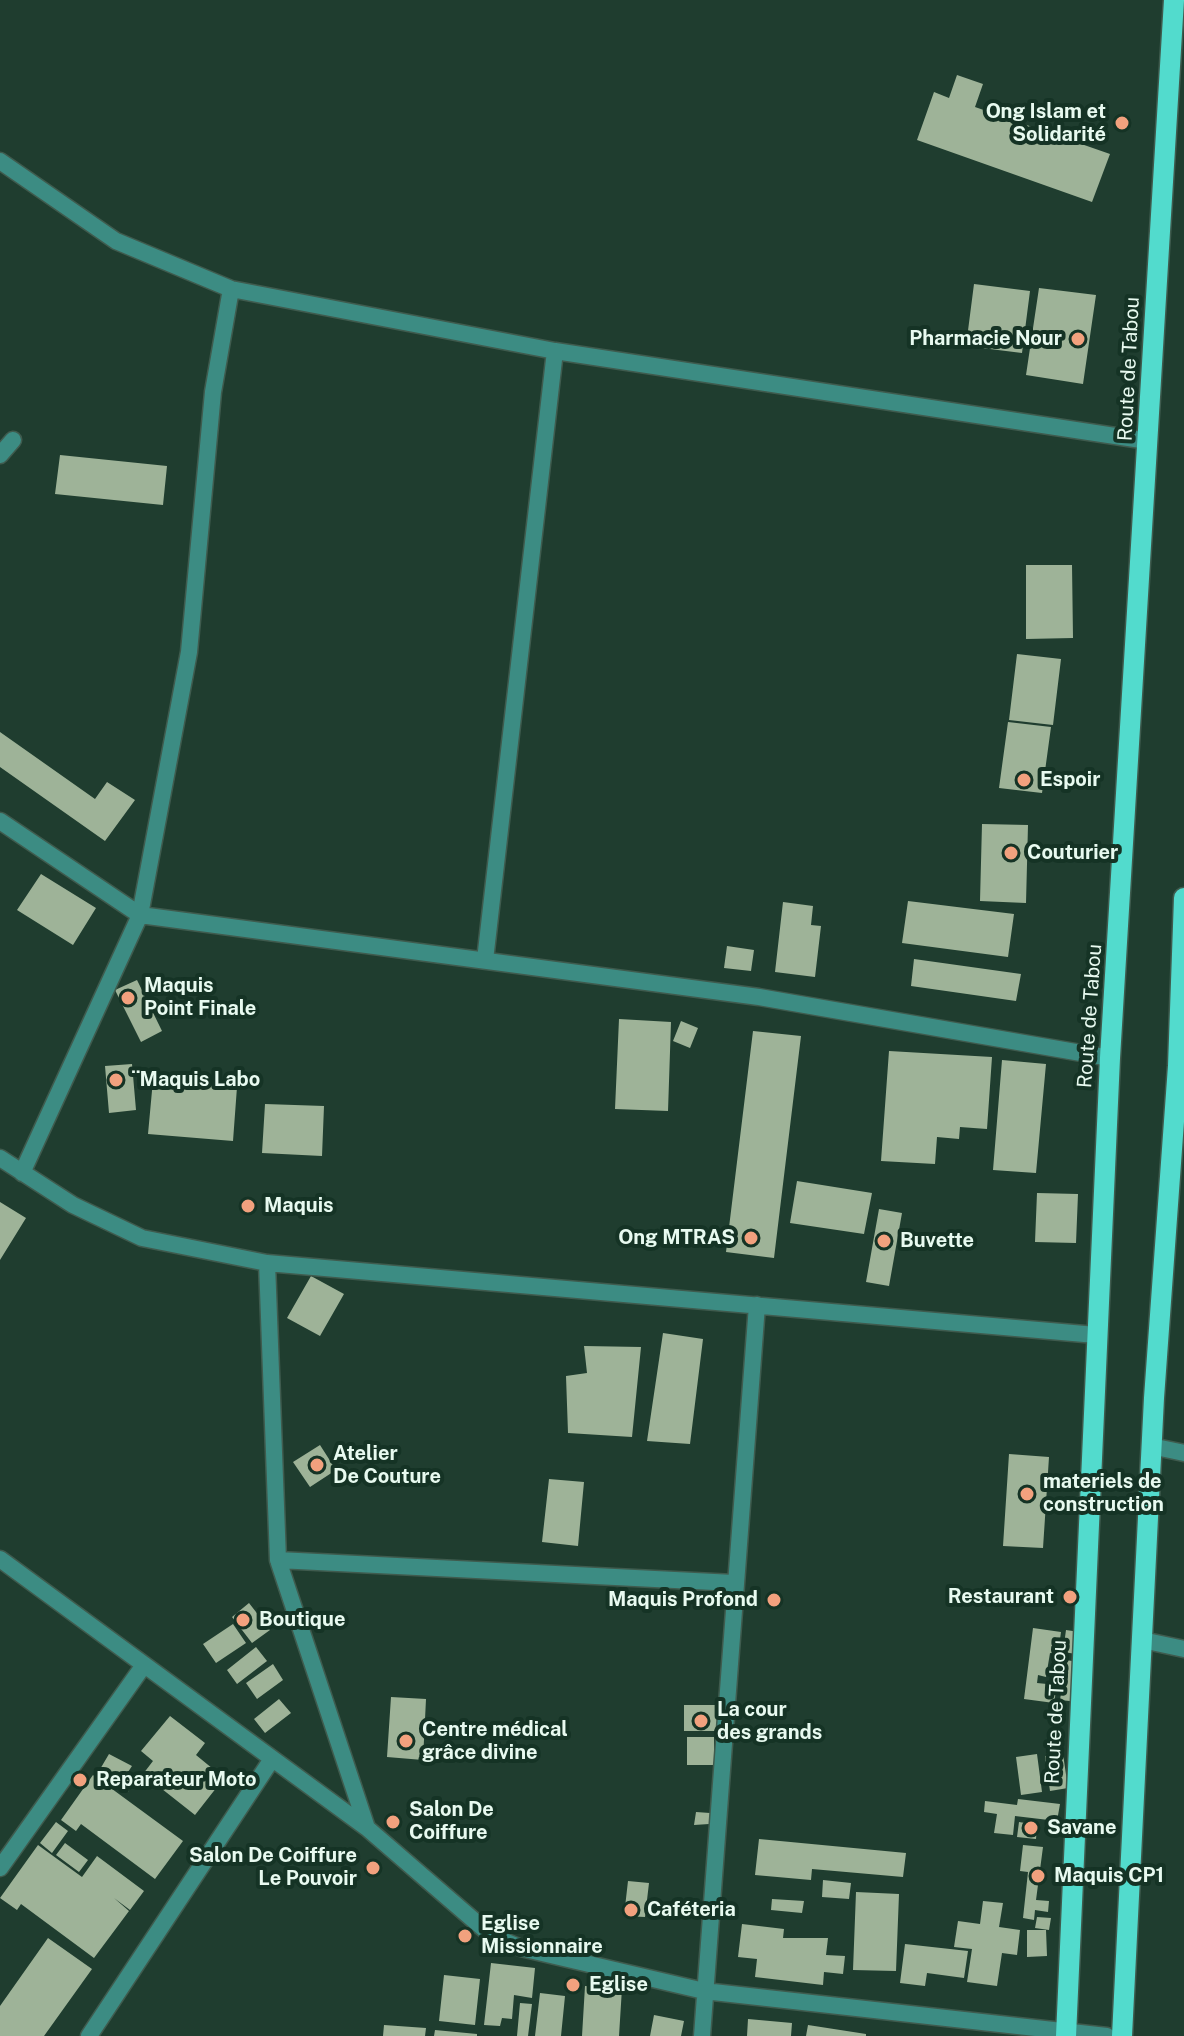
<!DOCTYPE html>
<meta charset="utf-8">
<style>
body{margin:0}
canvas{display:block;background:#1f3d2f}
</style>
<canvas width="1184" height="2036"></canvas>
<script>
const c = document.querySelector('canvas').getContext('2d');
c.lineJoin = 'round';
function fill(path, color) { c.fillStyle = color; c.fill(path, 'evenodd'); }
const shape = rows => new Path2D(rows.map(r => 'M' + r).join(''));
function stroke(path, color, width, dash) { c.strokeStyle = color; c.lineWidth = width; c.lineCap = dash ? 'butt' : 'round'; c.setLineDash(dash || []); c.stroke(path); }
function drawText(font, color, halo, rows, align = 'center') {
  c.font = font + ' "Public Sans",sans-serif'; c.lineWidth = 8; c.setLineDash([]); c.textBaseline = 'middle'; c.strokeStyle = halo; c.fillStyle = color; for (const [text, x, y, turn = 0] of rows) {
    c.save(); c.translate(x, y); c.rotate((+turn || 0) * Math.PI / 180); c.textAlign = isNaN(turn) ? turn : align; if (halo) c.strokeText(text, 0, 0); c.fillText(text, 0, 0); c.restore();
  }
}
fill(shape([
 [957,75,983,84,975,107,1110,154,1092,202,917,140,934,92,949,98],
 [974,284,1030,291,1022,353,966,346],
 [1039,288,1096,295,1083,384,1026,375],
 [60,455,167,466,163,505,55,494],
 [1026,565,1072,565,1073,638,1026,639],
 [1017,654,1061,659,1053,725,1009,720],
 [1008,722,1051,727,1042,793,999,788],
 [0,732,95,799,107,782,135,800,105,841,0,767],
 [982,824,1028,825,1026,903,980,901],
 [41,874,96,908,73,945,17,910],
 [908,901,1014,914,1008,957,902,943],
 [783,902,813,906,811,925,821,926,815,977,775,972],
 [727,946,754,950,751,971,724,968],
 [914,959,1021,974,1016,1001,911,986],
 [137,980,162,1031,141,1042,115,990],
 [619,1019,671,1022,668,1111,615,1109],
 [681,1021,698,1028,690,1048,673,1041],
 [753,1031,801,1036,774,1258,726,1252],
 [889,1051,992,1057,987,1129,960,1127,959,1139,937,1137,935,1164,881,1161],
 [1002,1060,1046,1064,1036,1173,993,1170],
 [132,1064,136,1110,109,1113,105,1066],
 [153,1080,237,1087,233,1141,148,1134],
 [265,1104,324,1106,322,1156,262,1153],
 [797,1181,872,1193,864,1234,790,1223],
 [1037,1193,1078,1194,1076,1243,1035,1242],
 [0,1202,26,1218,0,1260],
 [879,1209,902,1213,889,1286,866,1282],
 [311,1276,344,1294,320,1336,287,1318],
 [663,1333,703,1339,690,1444,647,1441],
 [584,1346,641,1347,632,1437,568,1433,566,1376,587,1373],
 [320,1445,336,1470,310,1487,293,1462],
 [1009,1454,1049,1457,1043,1548,1003,1546],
 [549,1479,584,1482,578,1546,542,1542],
 [249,1603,270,1630,252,1643,232,1617],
 [233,1624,246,1643,216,1663,203,1644],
 [1033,1628,1061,1632,1058,1654,1050,1653,1046,1677,1038,1675,1037,1683,1057,1685,1054,1703,1024,1699],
 [1066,1630,1086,1633,1083,1655,1063,1652],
 [256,1647,267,1661,237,1684,227,1670],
 [1066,1660,1084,1663,1079,1702,1060,1700],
 [273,1664,283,1680,257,1699,246,1683],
 [391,1697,426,1699,423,1760,387,1757],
 [279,1699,291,1713,265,1733,254,1719],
 [684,1705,721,1705,721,1731,684,1731],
 [170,1716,205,1743,196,1755,224,1778,195,1815,143,1774,153,1761,141,1751],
 [687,1737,714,1737,714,1765,687,1765],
 [109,1754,132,1766,128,1772,136,1777,128,1792,96,1776],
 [1037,1754,1042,1792,1021,1795,1016,1757],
 [1063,1754,1068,1788,1050,1791,1045,1756],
 [93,1775,183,1841,155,1879,81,1824,76,1831,61,1820],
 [1018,1799,1060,1804,1057,1821,1015,1816,1013,1835,994,1833,997,1814,984,1812,985,1801,1017,1805],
 [696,1812,710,1813,709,1824,694,1825],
 [56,1822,68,1831,52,1853,40,1843],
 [1019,1822,1037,1825,1036,1839,1017,1837],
 [759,1839,906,1853,903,1877,812,1869,811,1880,755,1875],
 [65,1843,88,1860,79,1872,56,1855],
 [38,1845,82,1877,97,1856,144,1891,130,1910,114,1898,129,1911,94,1958,21,1904,17,1910,0,1898],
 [1023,1845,1043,1847,1036,1900,1049,1901,1048,1912,1035,1910,1034,1920,1023,1918,1028,1872,1020,1871],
 [823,1880,851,1883,849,1899,822,1897],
 [628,1881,649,1883,645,1917,624,1916],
 [856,1892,899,1894,896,1971,853,1970],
 [772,1899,804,1901,802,1913,771,1910],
 [983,1901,1003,1903,999,1927,1020,1930,1017,1955,1002,1953,997,1986,967,1982,972,1949,954,1947,958,1921,980,1924],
 [1037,1917,1051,1918,1049,1930,1035,1928],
 [742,1924,784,1929,783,1938,828,1938,826,1955,845,1956,843,1974,824,1972,823,1985,755,1977,757,1959,738,1957],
 [1027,1930,1046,1930,1047,1956,1027,1957],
 [48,1938,92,1969,44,2036,0,2036,0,2006],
 [905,1944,968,1951,964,1978,927,1973,925,1986,900,1983],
 [491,1963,535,1968,532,1998,514,1995,512,2019,502,2018,500,2026,484,2025],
 [444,1975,480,1979,475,2025,439,2021],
 [585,1986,622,1988,619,2036,582,2036],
 [540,1993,565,1996,561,2036,535,2036],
 [520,2003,532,2004,528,2036,517,2036],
 [654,2015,684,2021,681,2036,650,2036],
 [748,2019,792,2023,791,2036,747,2036],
 [384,2025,426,2028,425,2036,383,2036],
 [808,2025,866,2034,866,2036,806,2036],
 [435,2030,477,2034,477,2036,434,2036]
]), '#9eb398');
const minor = shape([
 [0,161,116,241,231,289,555,351,1148,441],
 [0,455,13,440],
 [0,821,140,915,759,997,1110,1058],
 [485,960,555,351],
 [0,1158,73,1205,142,1238,267,1263,1096,1335],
 [22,1173,140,915,189,652,213,392,231,289],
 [267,1263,278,1560,367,1828],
 [1151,1446,1184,1453],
 [0,1559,367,1828,492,1936,521,1948,704,1991,1107,2036],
 [278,1560,734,1583],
 [1142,1640,1184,1649],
 [0,1868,144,1665],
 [89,2036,272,1759],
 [702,2036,757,1305]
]);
const primary = shape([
 [1066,2036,1110,1058,1174,0],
 [1122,2036,1154,1398,1178,1066,1184,898]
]);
stroke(minor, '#3f5b4e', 19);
stroke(primary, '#3f5b4e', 23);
stroke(minor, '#3c8c83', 16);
stroke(primary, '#52dbcd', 20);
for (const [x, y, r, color] of [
 [1122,123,8,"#f2a17e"],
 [1078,339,8,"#f2a17e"],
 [1024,780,8,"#f2a17e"],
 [1011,853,8,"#f2a17e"],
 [128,998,8,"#f2a17e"],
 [116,1080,8,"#f2a17e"],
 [248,1206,8,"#f2a17e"],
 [751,1238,8,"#f2a17e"],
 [884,1241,8,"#f2a17e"],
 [317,1465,8,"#f2a17e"],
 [1027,1494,8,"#f2a17e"],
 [1070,1597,8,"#f2a17e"],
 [774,1600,8,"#f2a17e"],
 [243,1620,8,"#f2a17e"],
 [701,1721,8,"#f2a17e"],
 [406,1741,8,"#f2a17e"],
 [80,1780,8,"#f2a17e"],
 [393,1822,8,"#f2a17e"],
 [1031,1828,8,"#f2a17e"],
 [373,1868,8,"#f2a17e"],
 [1038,1876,8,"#f2a17e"],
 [631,1910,8,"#f2a17e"],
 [465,1936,8,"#f2a17e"],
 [573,1985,8,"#f2a17e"]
]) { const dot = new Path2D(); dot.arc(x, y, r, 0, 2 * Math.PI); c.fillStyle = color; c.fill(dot); stroke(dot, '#153325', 3); }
drawText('bold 20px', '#e8faf0', '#153325', [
 ["Ong Islam et",1106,112,"right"],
 ["Solidarité",1106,135,"right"],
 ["Pharmacie Nour",1062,339,"right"],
 ["Espoir",1040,780],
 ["Couturier",1027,853],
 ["Maquis",144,986],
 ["Point Finale",144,1009],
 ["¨Maquis Labo",132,1080],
 ["Maquis",264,1206],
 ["Ong MTRAS",735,1238,"right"],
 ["Buvette",900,1241],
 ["Atelier",333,1454],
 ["De Couture",333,1477],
 ["materiels de",1043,1482],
 ["construction",1043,1505],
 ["Restaurant",1054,1597,"right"],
 ["Maquis Profond",758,1600,"right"],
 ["Boutique",259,1620],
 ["La cour",717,1710],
 ["des grands",717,1733],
 ["Centre médical",422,1730],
 ["grâce divine",422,1753],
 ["Reparateur Moto",96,1780],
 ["Salon De",409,1810],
 ["Coiffure",409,1833],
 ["Savane",1047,1828],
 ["Salon De Coiffure",357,1856,"right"],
 ["Le Pouvoir",357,1879,"right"],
 ["Maquis CP1",1054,1876],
 ["Caféteria",647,1910],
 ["Eglise",481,1924],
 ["Missionnaire",481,1947],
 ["Eglise",589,1985]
], 'left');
drawText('20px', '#e8faf0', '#153325', [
 ["Route de Tabou",1129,369,-87],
 ["Route de Tabou",1090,1016,-86],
 ["Route de Tabou",1056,1712,-87]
]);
</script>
